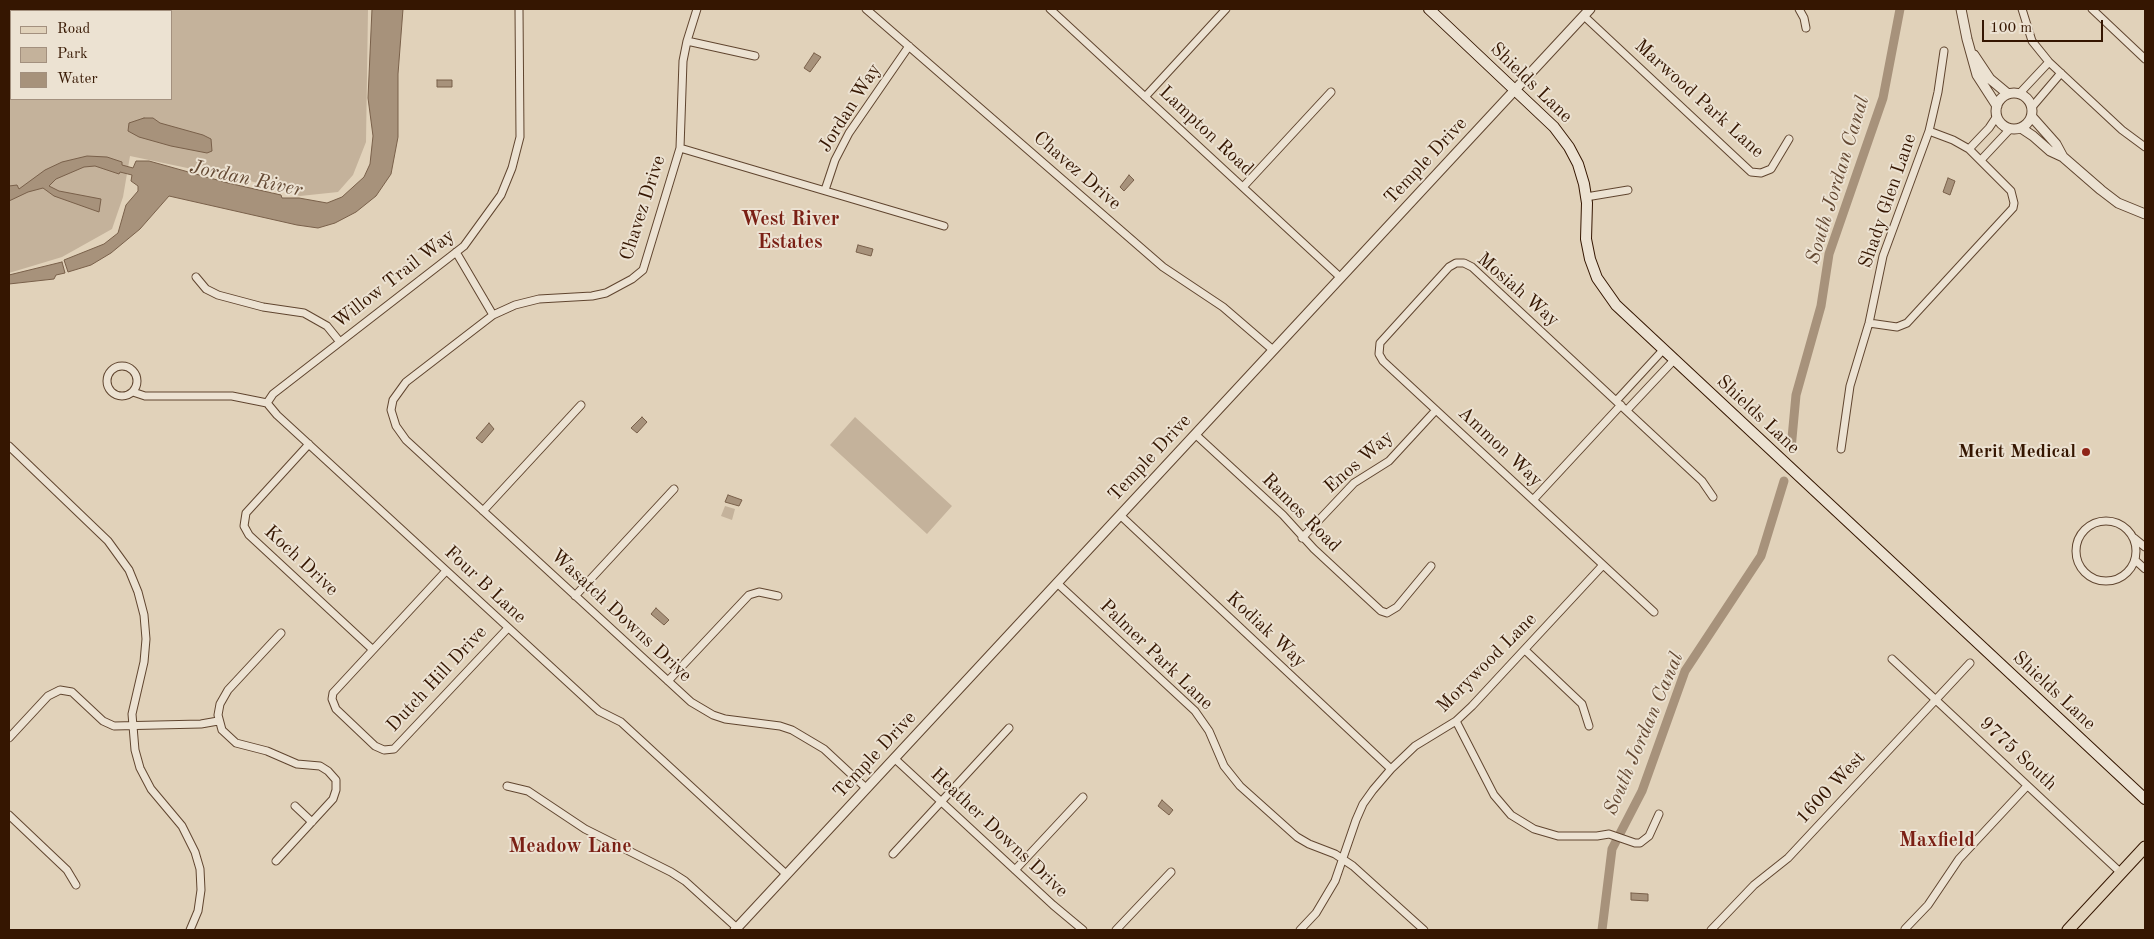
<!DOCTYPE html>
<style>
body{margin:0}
#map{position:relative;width:2154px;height:939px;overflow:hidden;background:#e1d2ba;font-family:"Old Standard TT",serif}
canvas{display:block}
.frame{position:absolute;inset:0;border:10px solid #351601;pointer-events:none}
.legend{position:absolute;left:10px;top:10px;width:162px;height:90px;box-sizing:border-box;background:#ece2d2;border:1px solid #a3907e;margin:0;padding:6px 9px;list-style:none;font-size:15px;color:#351601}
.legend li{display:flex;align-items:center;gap:10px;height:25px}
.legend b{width:25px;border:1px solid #a3907e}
.scale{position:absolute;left:1982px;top:20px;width:121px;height:22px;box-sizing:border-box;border:2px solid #351601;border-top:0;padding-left:6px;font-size:15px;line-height:18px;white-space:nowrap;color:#351601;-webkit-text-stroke:4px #ece2d2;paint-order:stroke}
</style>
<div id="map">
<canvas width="2154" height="939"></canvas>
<div class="frame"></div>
<ul class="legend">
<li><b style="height:6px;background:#e1d2ba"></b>Road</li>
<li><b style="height:14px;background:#c4b29b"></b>Park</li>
<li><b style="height:14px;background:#a7927b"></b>Water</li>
</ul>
<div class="scale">100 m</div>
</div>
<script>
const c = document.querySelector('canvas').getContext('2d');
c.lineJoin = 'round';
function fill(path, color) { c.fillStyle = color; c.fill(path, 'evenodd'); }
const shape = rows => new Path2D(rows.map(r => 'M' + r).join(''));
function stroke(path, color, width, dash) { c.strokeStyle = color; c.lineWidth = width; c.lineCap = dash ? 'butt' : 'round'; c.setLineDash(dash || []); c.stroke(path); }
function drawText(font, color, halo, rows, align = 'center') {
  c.font = font + ' "Old Standard TT",serif'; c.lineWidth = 4; c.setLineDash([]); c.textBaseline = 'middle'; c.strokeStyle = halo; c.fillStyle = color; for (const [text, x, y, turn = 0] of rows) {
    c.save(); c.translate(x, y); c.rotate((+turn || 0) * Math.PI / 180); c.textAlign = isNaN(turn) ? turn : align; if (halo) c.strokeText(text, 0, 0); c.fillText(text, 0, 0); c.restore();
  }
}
fill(shape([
 [9,9,368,9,366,142,353,175,338,192,300,196,259,183,130,156,123,197,112,229,62,257,9,273],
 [11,11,171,11,171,99,11,99],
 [855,417,952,506,927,534,830,445],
 [725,506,735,509,732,520,721,516]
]), '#c4b29b');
const water = shape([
 [372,9,403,9,398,74,398,137,391,174,376,196,356,212,335,223,318,228,297,225,169,196,140,229,111,253,91,265,68,272,64,260,104,244,118,233,126,205,138,191,138,186,131,181,132,175,120,172,119,174,95,166,84,167,56,179,49,186,59,191,101,199,99,212,54,196,43,188,28,192,9,201,9,186,17,185,19,189,45,170,62,162,87,156,107,157,122,162,122,165,133,168,136,161,149,161,228,183,281,195,282,198,299,198,327,203,342,197,364,177,370,164,373,136,368,98,372,9],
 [814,53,821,57,810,72,804,68,814,53],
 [437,80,452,80,452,87,437,87,437,80],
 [144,118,153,118,160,123,203,135,211,139,212,151,207,153,171,146,139,137,128,131,129,123,144,118],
 [1129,175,1134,180,1124,191,1120,187,1129,175],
 [1948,178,1955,181,1950,195,1943,192,1948,178],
 [858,245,873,249,871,256,856,252,858,245],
 [62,262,65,273,56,275,54,279,9,284,9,275,62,262],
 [642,417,647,422,637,433,631,428,642,417],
 [489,423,494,429,482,443,476,438,489,423],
 [728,495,742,500,739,506,725,502,728,495],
 [656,608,669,620,664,625,651,614,656,608],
 [1162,800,1173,810,1169,815,1158,806,1162,800],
 [1631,893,1648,894,1648,901,1631,900,1631,893]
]);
fill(water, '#a7927b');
stroke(water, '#79604a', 1);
stroke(shape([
 [1791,449,1796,395,1821,306,1829,254,1883,98,1900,9],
 [1602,930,1612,849,1642,791,1685,671,1761,556,1784,481]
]), '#a7927b', 9);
const minor = shape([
 [697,9,687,41,683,61,680,148,643,270,632,279,606,293,592,296,539,299,515,305,493,315,406,382,393,400,391,410,396,426,406,440,691,702,713,715,725,719,780,726,792,730,824,749,866,788],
 [866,9,1163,267,1223,307,1273,350],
 [1050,9,1340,277],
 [1799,9,1804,18,1806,28],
 [2022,9,2032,41,2049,62,2122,130,2145,147],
 [2092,9,2145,59],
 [1584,16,1751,172,1761,173,1771,169,1789,139],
 [687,41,755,56],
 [2019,94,2049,62],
 [1145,97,1226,9],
 [2032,107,2061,73],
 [680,148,944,226],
 [1969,149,1989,128,1997,116],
 [1981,160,2010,129],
 [1243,187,1331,92],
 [825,190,835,160,849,133,909,46],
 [1586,197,1628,190],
 [456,252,493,315],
 [196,277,206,289,218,295,263,307,304,313,327,326,340,342],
 [1869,323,1897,327,1907,323,2013,208,2014,203,2011,191,1969,149,1953,140,1929,131],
 '107 381a15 15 0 1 1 30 0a15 15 0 1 1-30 0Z',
 [133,392,145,396,232,396,267,403,277,415,599,711,621,722,786,874],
 [1616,401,1663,350],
 [267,403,273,394,464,246,501,195,512,168,520,137,519,9],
 [1627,410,1674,360],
 [1195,434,1283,515,1314,549,1381,611,1387,613,1397,607,1431,566],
 [309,444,246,513,244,526,249,535,372,649],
 [9,446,108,541,129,570,138,592,144,615,146,639,144,662,132,714,135,750,140,768,151,789,182,826,195,852,200,869,201,890,198,911,190,930],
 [1841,449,1850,386,1869,323,1883,256,1929,131,1938,92,1944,51],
 [1533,500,1621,405],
 [483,511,581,405],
 [1120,515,1391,769],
 '2076 551a30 30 0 1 1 60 0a30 30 0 1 1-60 0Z',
 [1302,538,1354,483,1389,461,1436,410],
 [2134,538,2145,547],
 [2135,560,2145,569],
 [446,571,333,693,332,699,336,709,375,746,384,750,394,749,508,628],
 [1057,583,1195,711,1209,731,1224,766,1240,786,1297,837,1309,844,1335,854,1353,866,1424,930],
 [575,596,674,489],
 [1654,612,1383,361,1379,354,1380,343,1449,267,1456,263,1464,263,1472,267,1702,481,1713,497],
 [1525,650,1582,704,1589,726],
 [1892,659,2121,873],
 [668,681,749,595,759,592,778,596],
 [1456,721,1494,795,1511,815,1534,829,1558,836,1597,836,1609,834,1635,843,1640,843,1649,836,1659,814],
 [9,738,48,696,60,690,72,692,103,721,114,726,201,724,218,721],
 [894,758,1053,905,1083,930],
 [507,786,528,791,585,829,671,872,685,881,737,928],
 [295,806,312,822],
 [9,815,67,870,76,885],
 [893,854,1009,728],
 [276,861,333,799,336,790,336,780,328,771,320,766,297,764,267,751,236,743,222,730,218,715,220,704,228,690,281,633],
 [1015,870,1083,797],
 [1905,929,1928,905,1959,859,2027,786],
 [1116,930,1171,872],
 [1300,930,1316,913,1335,881,1356,820,1363,804,1373,790,1391,769,1415,746,1456,721,1472,706,1603,565],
 [1711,930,1754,885,1788,858,1970,663]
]);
const tertiary = shape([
 [1961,9,1967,39,1977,75,1997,106],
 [1974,55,1990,79,2008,94],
 '1996 111a18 18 0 1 1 36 0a18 18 0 1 1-36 0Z',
 [2032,117,2056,144,2063,157],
 [2021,128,2033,136,2050,151,2063,157,2101,190,2118,203,2145,214],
 [735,930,1590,9]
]);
const secondary = shape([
 [1429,9,1554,127,1569,147,1578,164,1584,184,1587,203,1586,239,1590,259,1597,278,1616,305,2145,799]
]);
const primary = shape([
 [2068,930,2145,847]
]);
stroke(minor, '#60452f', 9);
stroke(tertiary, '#60452f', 11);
stroke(secondary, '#351601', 12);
stroke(primary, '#351601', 13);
stroke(minor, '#ece2d2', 7);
stroke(tertiary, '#ece2d2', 9);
stroke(secondary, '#ece2d2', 10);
stroke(primary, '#e1d2ba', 11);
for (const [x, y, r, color] of [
 [2086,452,5,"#8f2418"]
]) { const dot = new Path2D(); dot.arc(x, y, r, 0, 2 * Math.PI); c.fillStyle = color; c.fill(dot); stroke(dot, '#ece2d2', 2); }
drawText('19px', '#351601', '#ece2d2', [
 ["Shields Lane",1531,83,44],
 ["Marwood Park Lane",1699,99,42],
 ["Jordan Way",850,108,-58],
 ["Lampton Road",1206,131,43],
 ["Temple Drive",1426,161,-47],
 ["Chavez Drive",1077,171,41],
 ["Shady Glen Lane",1888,201,-71],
 ["Chavez Drive",643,208,-72],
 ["Willow Trail Way",394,279,-38],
 ["Mosiah Way",1518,290,41],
 ["Shields Lane",1758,415,43],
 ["Ammon Way",1500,447,43],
 ["Temple Drive",1150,458,-47],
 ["Enos Way",1359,462,-41],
 ["Rames Road",1301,513,45],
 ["Koch Drive",301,561,43],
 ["Four B Lane",485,585,43],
 ["Wasatch Downs Drive",621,616,43],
 ["Kodiak Way",1266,630,43],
 ["Palmer Park Lane",1156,655,44],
 ["Morywood Lane",1487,663,-45],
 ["Dutch Hill Drive",437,679,-47],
 ["Shields Lane",2054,691,43],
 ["9775 South",2018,754,43],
 ["Temple Drive",875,755,-47],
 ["1600 West",1831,788,-47],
 ["Heather Downs Drive",999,833,43]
]);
drawText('bold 19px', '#351601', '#ece2d2', [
 ["Merit Medical",2076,452]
], 'right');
drawText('italic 20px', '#634832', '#ece2d2', [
 ["Jordan River",246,179,12],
 ["South Jordan Canal",1838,180,-73],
 ["South Jordan Canal",1644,734,-67]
]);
drawText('bold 20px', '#7a1f14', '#ece2d2', [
 ["West River",790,220],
 ["Estates",790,243],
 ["Maxfield",1937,841],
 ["Meadow Lane",570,847]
]);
</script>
